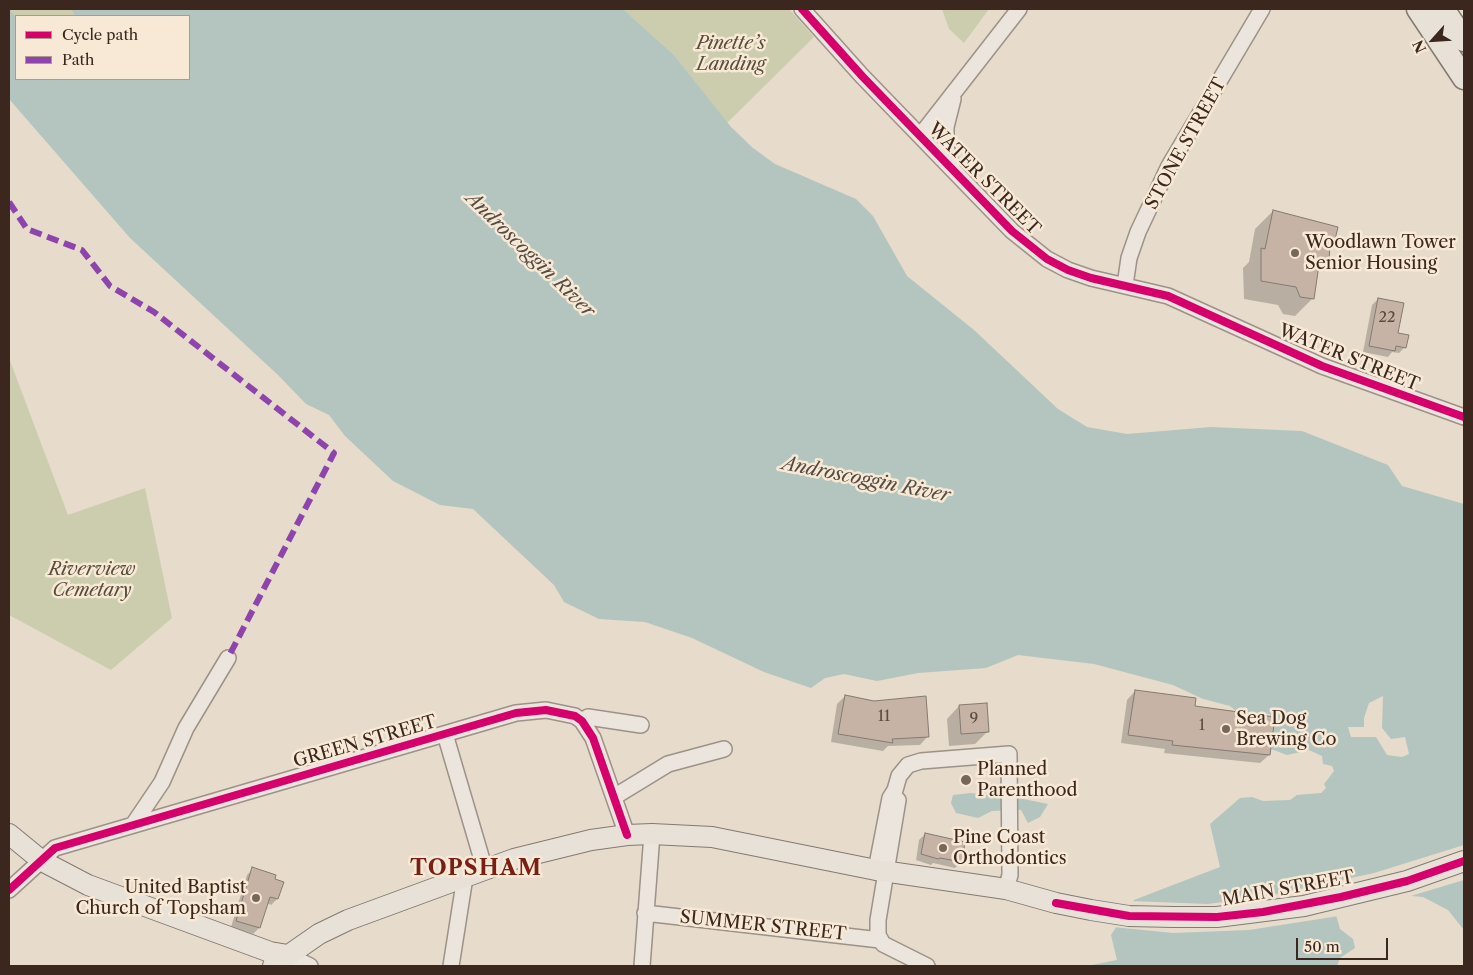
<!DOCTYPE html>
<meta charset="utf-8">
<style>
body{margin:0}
#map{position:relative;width:1473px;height:975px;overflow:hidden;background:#e7dbcb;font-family:"Libre Caslon Text",serif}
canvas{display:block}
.frame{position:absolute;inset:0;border:10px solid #3b271d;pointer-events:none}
.legend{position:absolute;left:15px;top:15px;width:175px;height:65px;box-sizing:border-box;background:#f7e9d5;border:1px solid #ac9b8b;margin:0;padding:6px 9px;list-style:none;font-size:15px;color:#3b271d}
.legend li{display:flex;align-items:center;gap:10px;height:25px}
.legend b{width:25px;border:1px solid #ac9b8b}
.north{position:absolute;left:1408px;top:15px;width:50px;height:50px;-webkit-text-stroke:4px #f7e9d5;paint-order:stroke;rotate:244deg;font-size:14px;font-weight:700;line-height:20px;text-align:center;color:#3b271d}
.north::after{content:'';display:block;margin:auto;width:18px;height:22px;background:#3b271d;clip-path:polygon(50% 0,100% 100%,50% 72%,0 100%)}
.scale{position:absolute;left:1296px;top:938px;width:92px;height:22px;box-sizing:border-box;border:2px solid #3b271d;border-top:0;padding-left:6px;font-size:15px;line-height:18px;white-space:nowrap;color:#3b271d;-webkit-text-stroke:4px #f7e9d5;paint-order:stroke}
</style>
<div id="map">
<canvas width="1473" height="975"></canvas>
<div class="frame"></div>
<ul class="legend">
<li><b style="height:6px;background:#d6006c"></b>Cycle path</li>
<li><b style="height:6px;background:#8e44ad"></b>Path</li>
</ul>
<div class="north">N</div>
<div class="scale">50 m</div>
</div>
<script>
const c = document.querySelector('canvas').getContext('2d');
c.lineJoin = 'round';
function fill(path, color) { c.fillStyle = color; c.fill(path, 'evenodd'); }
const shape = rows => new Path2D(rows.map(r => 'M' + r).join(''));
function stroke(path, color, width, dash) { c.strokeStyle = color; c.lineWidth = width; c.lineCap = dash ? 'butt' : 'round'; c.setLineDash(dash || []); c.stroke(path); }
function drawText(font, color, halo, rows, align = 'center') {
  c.font = font + ' "Libre Caslon Text",serif'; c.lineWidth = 5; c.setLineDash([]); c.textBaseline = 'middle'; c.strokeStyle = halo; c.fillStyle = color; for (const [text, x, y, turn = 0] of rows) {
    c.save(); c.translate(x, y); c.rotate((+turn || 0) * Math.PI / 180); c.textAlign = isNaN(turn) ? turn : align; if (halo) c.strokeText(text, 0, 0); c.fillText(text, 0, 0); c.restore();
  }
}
fill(shape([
 [9,9,71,9,75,16,16,17],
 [623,9,789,9,814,37,727,123,674,55],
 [942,9,989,9,964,43,949,29],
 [9,358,68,515,145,488,172,618,111,670,9,615]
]), '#cbcdae');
fill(shape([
 [9,9,16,17,16,79,189,79,189,16,75,16,71,9,623,9,674,55,731,127,753,148,775,164,856,199,873,216,907,276,974,330,1058,409,1087,427,1127,434,1211,427,1302,431,1388,465,1402,486,1464,504,1464,930,1448,910,1423,897,1392,894,1339,905,1336,915,1340,929,1353,939,1355,948,1340,958,1337,966,1087,966,1117,960,1111,935,1134,900,1220,867,1210,824,1240,798,1252,797,1263,801,1290,800,1297,795,1321,793,1326,788,1324,784,1334,771,1332,766,1323,764,1322,756,1309,750,1287,755,1271,749,1275,717,1270,717,1270,714,1236,711,1230,706,1203,699,1173,685,1094,664,1018,655,986,668,918,673,877,681,844,674,825,678,811,688,764,672,692,638,645,622,599,619,564,602,554,585,473,509,440,505,393,481,345,436,329,415,306,404,278,375,130,238,9,99],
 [1383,696,1382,728,1391,739,1405,737,1409,754,1402,757,1387,755,1376,737,1351,737,1348,727,1364,727,1364,718,1369,703],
 [971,793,985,795,999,794,1048,804,1040,817,1028,823,1021,810,992,811,978,818,956,813,951,803,953,795]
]), '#b3c5be');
fill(shape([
 [1464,845,1464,880,1404,898,1368,895,1342,906,1339,916,1249,930,1173,933,1113,927,1130,901,1208,904,1272,895,1374,873]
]), '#e7dbcb');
fill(shape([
 [1273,211,1333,243,1329,247,1328,261,1317,272,1313,298,1295,316,1283,314,1278,305,1244,299,1243,268,1249,262,1255,229],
 [1378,299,1405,347,1399,353,1392,352,1388,357,1363,352,1372,305],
 [1135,691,1193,707,1264,715,1269,755,1260,763,1164,753,1165,749,1121,743,1127,700],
 [845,696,928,736,920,745,888,746,883,751,831,742,837,704],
 [959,706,987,732,975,744,949,746,947,719],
 [925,834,961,862,955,868,933,863,931,865,916,860,919,840],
 [253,869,274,880,277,899,271,905,267,903,259,928,253,934,231,927,247,875]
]), '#0003');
const building = shape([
 [1273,210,1338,227,1334,244,1330,245,1329,261,1320,258,1314,299,1300,297,1296,287,1261,281,1261,248,1265,249,1273,210],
 [1378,298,1404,303,1398,333,1409,335,1406,348,1396,346,1395,351,1369,346,1378,298],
 [1135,690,1196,698,1195,706,1275,717,1270,755,1172,745,1173,741,1128,735,1135,690],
 [845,695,874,701,926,696,929,737,892,739,893,743,838,734,845,695],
 [987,703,989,732,961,734,959,705,987,703],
 [925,833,965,842,962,862,940,858,938,859,921,854,925,833],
 [252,867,276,875,275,879,284,882,278,899,270,897,260,928,236,921,252,867]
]);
fill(building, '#c6b3a6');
stroke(building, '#837a71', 1);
const minor = shape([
 [802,9,862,76,1012,231,1047,259,1068,270,1091,278,1168,296,1322,366,1464,417],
 [920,136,1019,9],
 [952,166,946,147,946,127,953,99],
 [1125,285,1129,258,1138,232,1169,166,1262,9],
 [582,721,588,717,641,725],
 [445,734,485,870],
 [614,797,668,764,724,749],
 [898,800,878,920,878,935,883,944,927,966],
 [133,825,162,782,186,728,228,658],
 [876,870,890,798,895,790,899,776,908,765,921,761,1009,754,1010,875,1006,889],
 [9,890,55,848,516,713,546,710,575,716,582,721,593,738,627,835],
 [645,913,880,940],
 [288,955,310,966],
 [451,966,465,877],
 [642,966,652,834]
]);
const major = shape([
 [9,834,42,861,88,885,270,952,288,955],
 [273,966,319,934,348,920,514,859,591,840,627,835,652,834,712,837,876,870,1006,889,1056,903,1091,910,1129,916,1173,917,1217,917,1304,906,1407,881,1464,861]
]);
const highway = shape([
 [1418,9,1464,78],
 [1443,9,1464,40]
]);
stroke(minor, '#9c9288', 18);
stroke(major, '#837a71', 22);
stroke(highway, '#837a71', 25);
stroke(minor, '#ebe5dd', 15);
stroke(major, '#e8e1d7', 20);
stroke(highway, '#e8e1d7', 22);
stroke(shape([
 [9,202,27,229,82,250,110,286,154,312,334,453,228,658]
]), '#8e44ad', 6, [12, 6]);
stroke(shape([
 [802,9,862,76,1012,231,1047,259,1068,270,1091,278,1168,296,1322,366,1464,417],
 [9,890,55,848,516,713,546,710,575,716,582,721,593,738,627,835],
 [1056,903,1129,916,1217,917,1263,912,1341,897,1407,881,1464,861]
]), '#d6006c', 8);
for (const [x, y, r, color] of [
 [1295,253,5,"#77665a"],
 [1226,729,5,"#77665a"],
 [966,780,6,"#77665a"],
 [943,848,5,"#77665a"],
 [256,898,5,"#77665a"]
]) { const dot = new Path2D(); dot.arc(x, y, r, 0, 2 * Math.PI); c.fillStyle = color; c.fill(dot); stroke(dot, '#f7e9d5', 2); }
drawText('15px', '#5e4a3f', null, [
 ["22",1387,318],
 ["11",884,717],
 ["9",974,719],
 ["1",1202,726]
]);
drawText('italic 18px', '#594e3c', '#f7e9d5', [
 ["Pinette’s",731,44],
 ["Landing",731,65],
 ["Riverview",92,570],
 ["Cemetary",92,591]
]);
drawText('18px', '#3b271d', '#f7e9d5', [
 ["STONE STREET",1186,144,-61],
 ["WATER STREET",984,179,45],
 ["WATER STREET",1349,358,22],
 ["GREEN STREET",365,742,-16],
 ["MAIN STREET",1288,889,-10],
 ["SUMMER STREET",763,926,6]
]);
drawText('18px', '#3b271d', '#f7e9d5', [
 ["Woodlawn Tower",1305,243],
 ["Senior Housing",1305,264],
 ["Sea Dog",1236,719],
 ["Brewing Co",1236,740],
 ["Planned",977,770],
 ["Parenthood",977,791],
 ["Pine Coast",953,838],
 ["Orthodontics",953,859],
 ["United Baptist",246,888,"right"],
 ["Church of Topsham",246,909,"right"]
], 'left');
drawText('italic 19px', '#544c44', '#f7e9d5', [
 ["Androscoggin River",530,255,44],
 ["Androscoggin River",866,480,11]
]);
c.letterSpacing = '1px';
drawText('bold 22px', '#7a1f14', '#f7e9d5', [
 ["TOPSHAM",476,869]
]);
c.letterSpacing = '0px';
</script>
